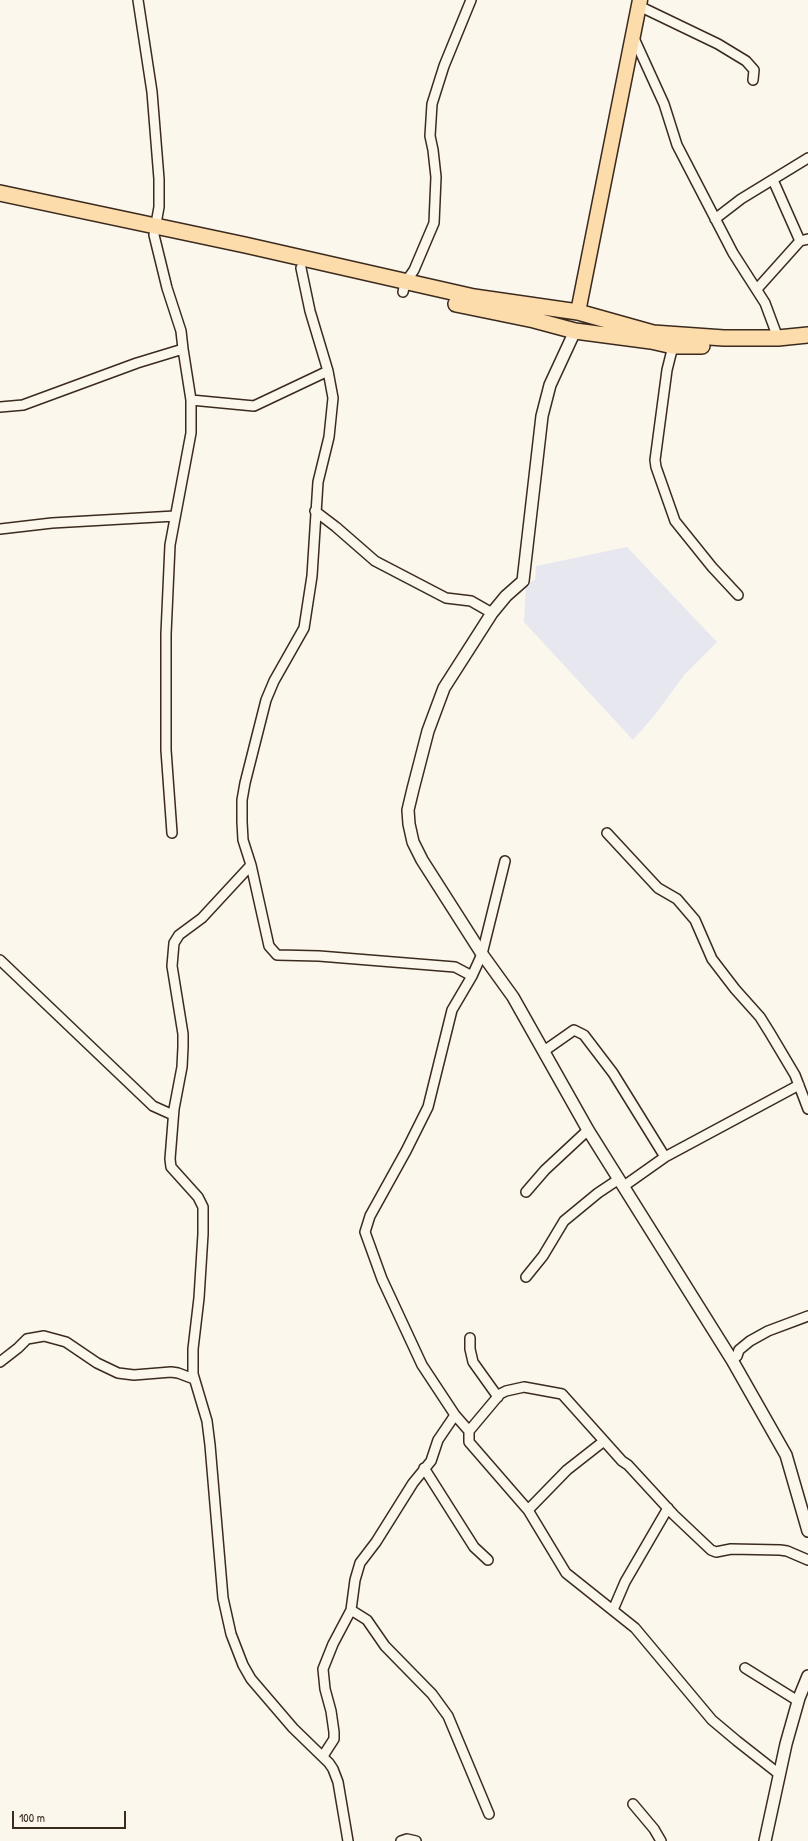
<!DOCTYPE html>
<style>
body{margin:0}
#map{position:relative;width:808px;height:1841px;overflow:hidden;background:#fbf7ec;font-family:"Patrick Hand",sans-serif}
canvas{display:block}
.scale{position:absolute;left:12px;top:1811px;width:114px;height:18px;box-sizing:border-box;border:2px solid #3b2a1e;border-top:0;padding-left:5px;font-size:12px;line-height:14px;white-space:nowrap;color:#3b2a1e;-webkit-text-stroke:3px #fbf7ec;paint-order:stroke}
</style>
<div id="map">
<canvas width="808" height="1841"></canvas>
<div class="scale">100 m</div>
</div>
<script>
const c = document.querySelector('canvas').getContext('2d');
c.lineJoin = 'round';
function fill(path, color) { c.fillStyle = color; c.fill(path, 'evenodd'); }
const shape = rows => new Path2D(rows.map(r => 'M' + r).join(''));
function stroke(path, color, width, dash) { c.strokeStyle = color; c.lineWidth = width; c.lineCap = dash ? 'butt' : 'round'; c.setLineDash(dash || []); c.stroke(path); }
fill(shape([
 [627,547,717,642,685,674,654,716,633,740,524,622,526,584,535,580,536,566]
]), '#e7e8ef');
const minor = shape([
 [639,6,718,44,746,61,754,70,753,80],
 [633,36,664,104,677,145,733,253,765,303,778,338],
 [773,180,800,241],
 [715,219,741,199,808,158],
 [301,268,310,311,328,371,333,398,329,437,318,482,312,576,304,628,274,681,266,700,245,783,242,800,242,822,243,840,251,865,202,918,179,935,174,943,172,966,183,1034,183,1047,182,1067,174,1109,170,1159,171,1167,198,1197,203,1207,203,1234,199,1298,193,1349,193,1374,207,1421,210,1445,223,1598,231,1634,243,1665,251,1679,293,1728,329,1763,333,1769,338,1782,348,1841],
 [757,289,800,241,808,239],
 [403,292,405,283,414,270,434,223,436,177,433,150,430,136,432,104,444,66,471,0],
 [673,346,667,370,655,460,656,467,675,521,712,567,738,595],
 [191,400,254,406,328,371],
 [0,407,23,405,137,363,183,349,181,331,167,288,154,235,159,207,159,179,152,92,138,0],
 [315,511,336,527,375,561,446,598,471,601,492,613],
 [0,529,52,523,175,516],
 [172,833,166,750,166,634,170,545,191,433,191,400,183,349],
 [607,833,658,888,677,899,695,920,712,959,735,989,760,1017,770,1033,795,1075,808,1109],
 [251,865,269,946,277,955,319,956,455,967,472,976],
 [0,960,153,1106,173,1115],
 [544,1051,574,1030,584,1035,613,1073,665,1157],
 [624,1186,665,1157,799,1085],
 [526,1192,545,1170,588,1130],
 [526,1277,543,1256,564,1221,598,1193,619,1179],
 [470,1338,470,1349,473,1362,498,1397],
 [732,1360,737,1356,739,1350,750,1341,768,1331,808,1316],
 [0,1362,18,1348,27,1339,44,1336,66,1342,97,1363,118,1373,134,1375,171,1372,178,1373,194,1379],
 [469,1431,455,1415,422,1365,382,1279,365,1232,370,1216,406,1151,428,1107,452,1010,472,976,482,954,505,861],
 [424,1468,474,1547,488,1560],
 [528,1510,567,1470,604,1441],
 [351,1610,367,1620,385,1646,432,1694,448,1716,489,1814],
 [613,1610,625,1582,668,1508],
 [745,1668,798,1701],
 [323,1756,334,1739,334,1732,331,1711,325,1689,323,1669,333,1644,351,1610,355,1580,360,1563,376,1542,413,1483,431,1461,438,1440,455,1415],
 [779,1774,737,1741,712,1720,635,1628,566,1573,528,1510,469,1442,469,1431,500,1394,506,1391,524,1387,562,1394,622,1461,628,1465,674,1515,711,1550,716,1552,731,1549,780,1550,787,1551,808,1560],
 [633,1804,654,1829,661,1841],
 [401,1841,407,1839,416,1841]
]);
const tertiary = shape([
 [575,331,550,385,542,416,523,581,506,596,492,613,444,688,428,731,413,789,408,810,409,824,413,842,422,860,482,954,513,997,588,1130,732,1360,786,1455,808,1531],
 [765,1841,786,1744,799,1698,808,1676]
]);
const primary = shape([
 [578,312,640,0]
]);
const trunk = shape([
 [0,193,245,245,474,297,578,312,653,333,724,338,778,338,808,335],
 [456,304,534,320,575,331,651,341,673,346,702,346]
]);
stroke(minor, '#3b2a1e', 12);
stroke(tertiary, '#3b2a1e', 14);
stroke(primary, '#3b2a1e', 17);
stroke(trunk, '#3b2a1e', 18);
stroke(minor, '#fbf7ec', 9);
stroke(tertiary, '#fbf7ec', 11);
stroke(primary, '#fddcac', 14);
stroke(trunk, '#fddcac', 15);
</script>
